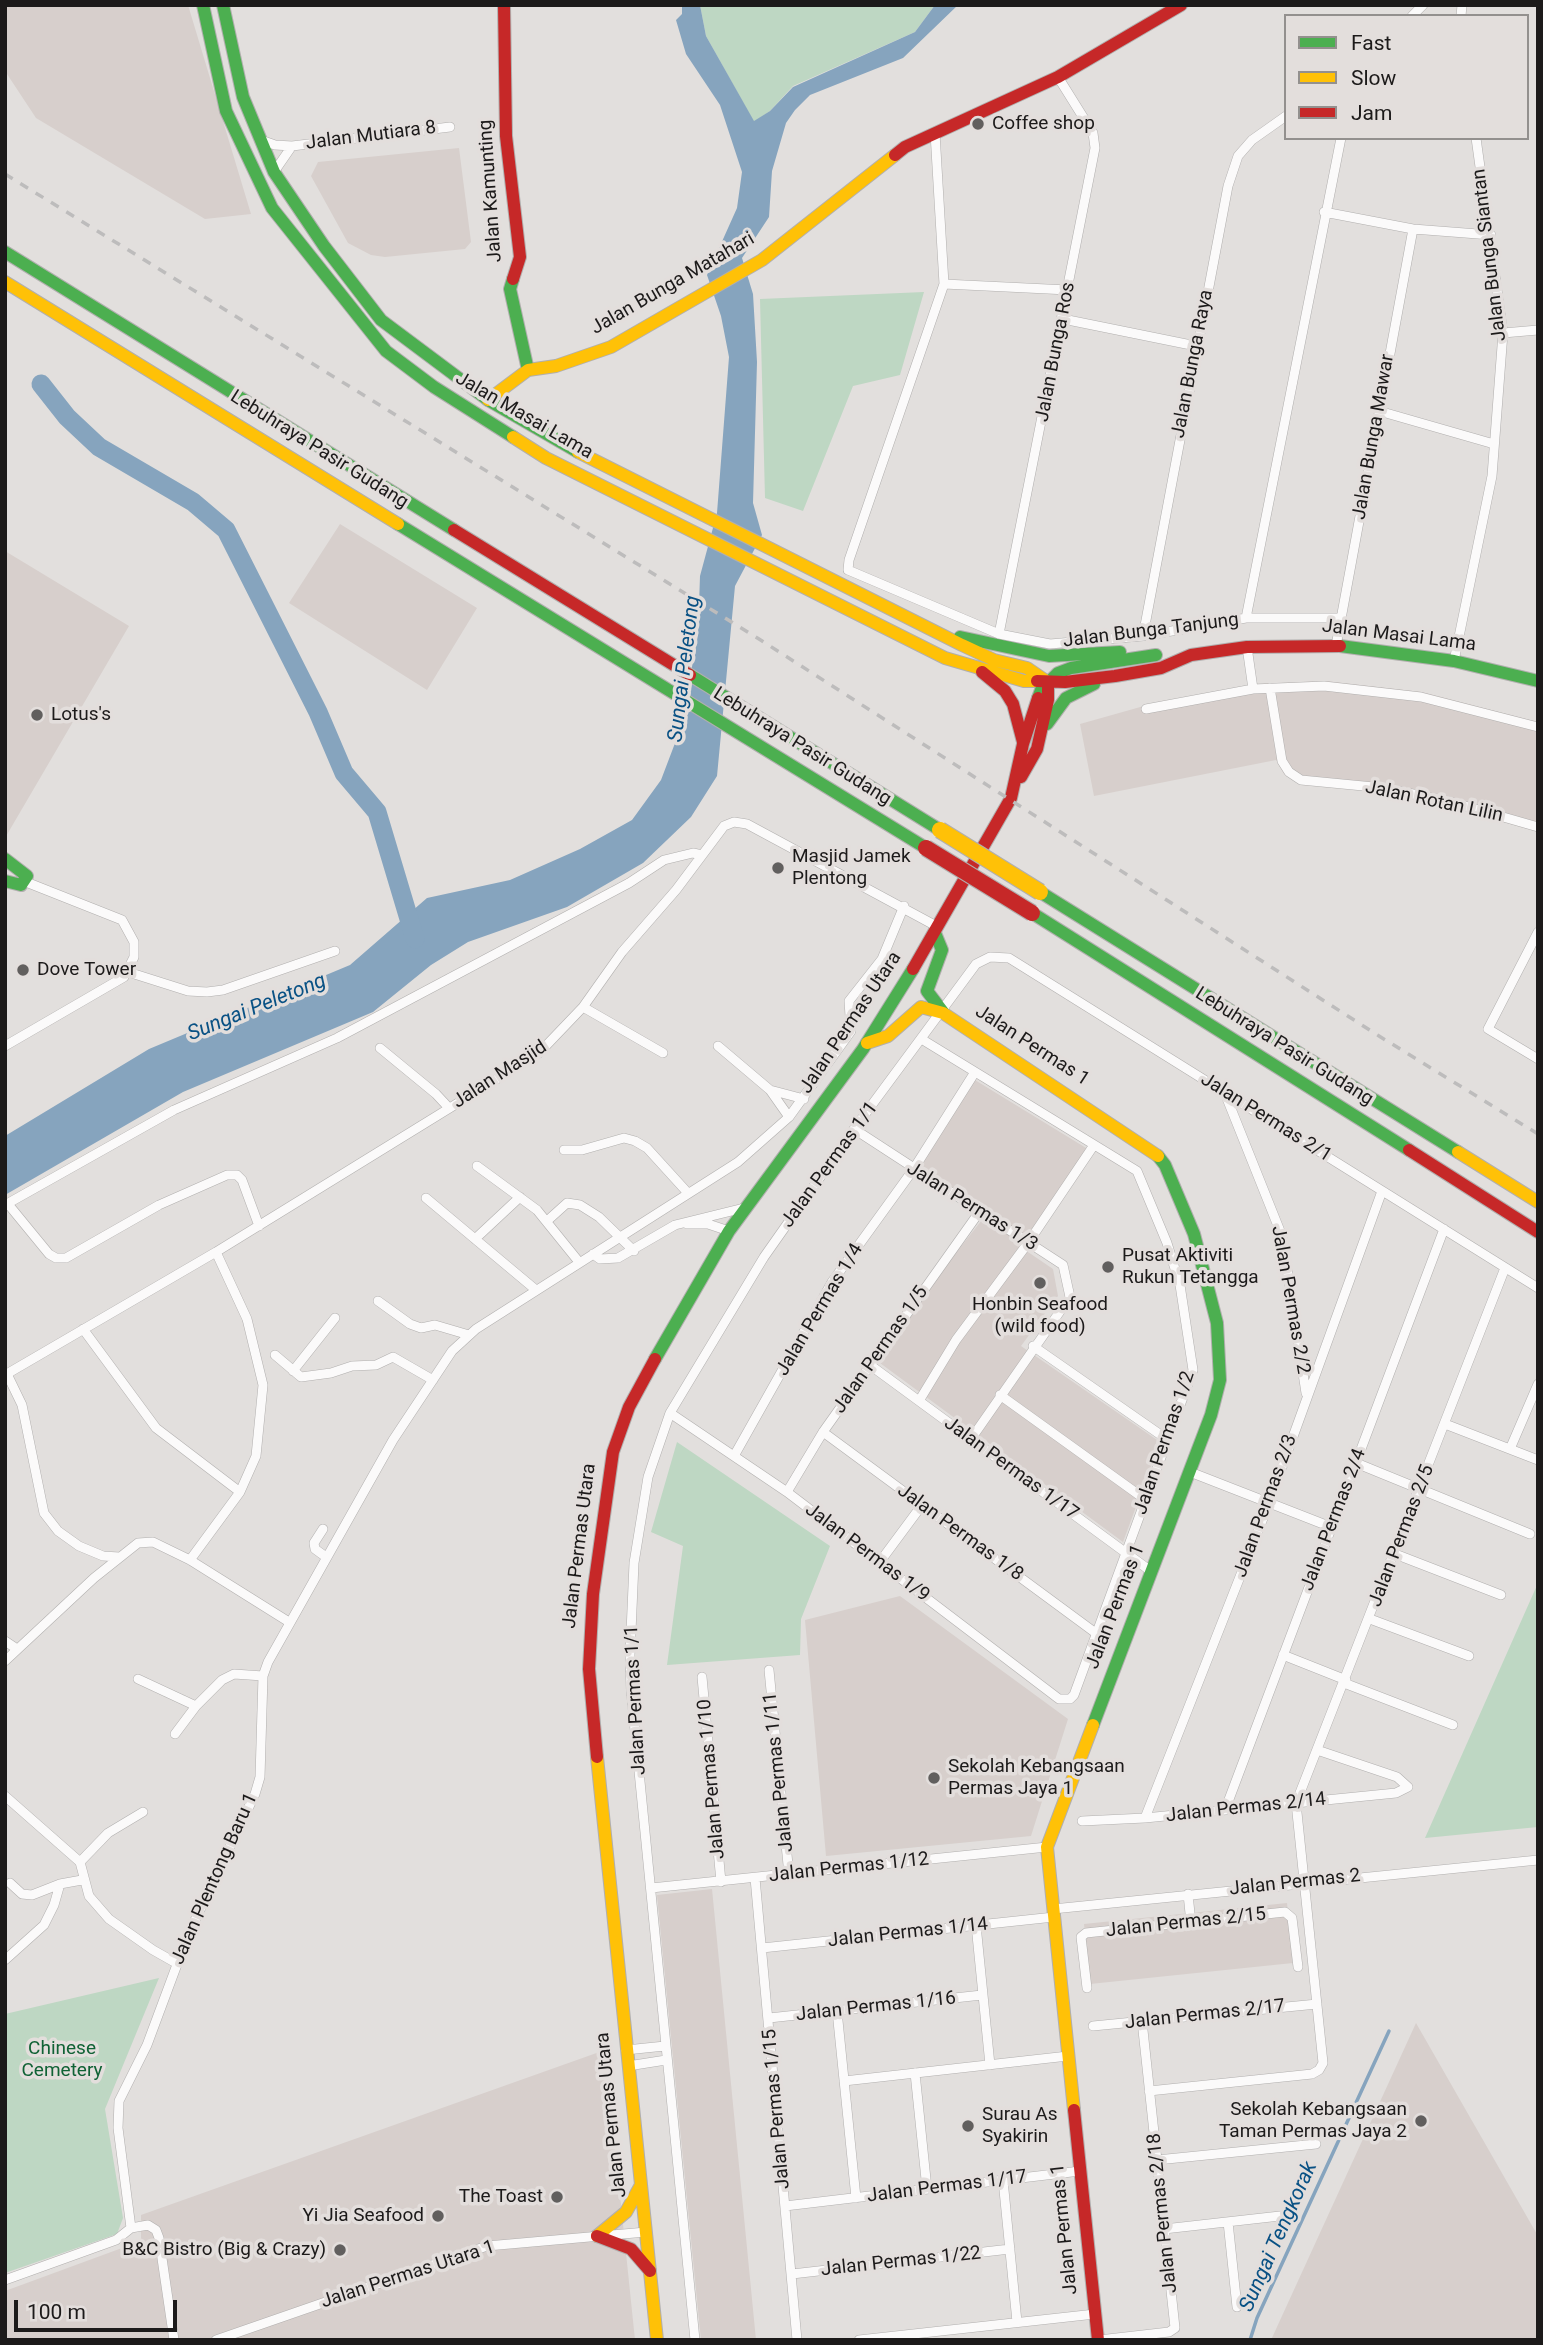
<!DOCTYPE html>
<style>
body{margin:0}
#map{position:relative;width:1543px;height:2345px;overflow:hidden;background:#e2dfdd;font-family:Roboto,sans-serif}
canvas{display:block}
.frame{position:absolute;inset:0;border:7px solid #1c1a1a;pointer-events:none}
.legend{position:absolute;left:1284px;top:14px;width:245px;height:126px;box-sizing:border-box;background:#e3dedc;border:2px solid #93908e;margin:0;padding:9px 12px;list-style:none;font-size:21px;color:#1c1a1a}
.legend li{display:flex;align-items:center;gap:14px;height:35px}
.legend b{width:35px;border:2px solid #93908e}
.scale{position:absolute;left:14px;top:2300px;width:163px;height:32px;box-sizing:border-box;border:4px solid #1c1a1a;border-top:0;padding-left:9px;font-size:21px;line-height:24px;white-space:nowrap;color:#1c1a1a;-webkit-text-stroke:5px #e3dedc;paint-order:stroke}
</style>
<div id="map">
<canvas width="1543" height="2345"></canvas>
<div class="frame"></div>
<ul class="legend">
<li><b style="height:9px;background:#4caf50"></b>Fast</li>
<li><b style="height:9px;background:#ffc107"></b>Slow</li>
<li><b style="height:9px;background:#c62828"></b>Jam</li>
</ul>
<div class="scale">100 m</div>
</div>
<script>
const c = document.querySelector('canvas').getContext('2d');
c.lineJoin = 'round';
function fill(path, color) { c.fillStyle = color; c.fill(path, 'evenodd'); }
const shape = rows => new Path2D(rows.map(r => 'M' + r).join(''));
function stroke(path, color, width, dash) { c.strokeStyle = color; c.lineWidth = width; c.lineCap = dash ? 'butt' : 'round'; c.setLineDash(dash || []); c.stroke(path); }
function drawText(font, color, halo, rows, align = 'center') {
  c.font = font + ' Roboto,sans-serif'; c.lineWidth = 7; c.setLineDash([]); c.textBaseline = 'middle'; c.strokeStyle = halo; c.fillStyle = color; for (const [text, x, y, turn = 0] of rows) {
    c.save(); c.translate(x, y); c.rotate((+turn || 0) * Math.PI / 180); c.textAlign = isNaN(turn) ? turn : align; if (halo) c.strokeText(text, 0, 0); c.fillText(text, 0, 0); c.restore();
  }
}
fill(shape([
 [5,5,188,5,251,214,205,219,36,118,5,71],
 [459,148,471,242,465,249,385,257,371,255,348,243,311,176,318,162],
 [340,524,477,608,427,690,289,603],
 [5,551,129,626,5,838],
 [1326,681,1422,692,1538,722,1538,832,1447,805,1383,792,1301,784,1284,774,1276,760,1094,796,1080,724,1151,704,1257,684],
 [970,1077,1091,1151,1028,1252,1053,1269,1058,1296,1021,1346,1160,1442,1123,1542,880,1363,914,1306,989,1211,916,1163],
 [900,1596,1068,1719,1031,1836,826,1856,805,1620],
 [712,1889,756,2340,701,2340,657,1895],
 [1287,1903,1293,1963,1090,1984,1084,1924],
 [1416,2023,1538,2236,1538,2340,1271,2340],
 [605,2050,635,2340,5,2340,5,2291,141,2241,141,2215]
]), '#d7cfcc');
fill(shape([
 [700,5,935,5,915,32,793,86,770,111,754,122,706,36],
 [924,292,900,375,853,386,803,511,765,498,760,299],
 [677,1442,830,1546,801,1619,800,1655,667,1665,683,1546,651,1532],
 [1538,1583,1538,1827,1425,1838],
 [159,1978,105,2109,123,2218,117,2234,5,2273,5,2014]
]), '#bed7c3');
fill(shape([
 [682,5,700,5,706,36,754,121,770,111,793,87,915,32,935,5,958,5,903,58,810,95,795,110,786,123,772,171,769,217,742,258,753,294,757,362,753,503,762,535,735,586,717,776,691,817,643,863,567,907,468,942,431,965,373,1012,183,1092,5,1195,5,1136,149,1049,350,965,427,898,510,880,580,849,632,820,661,780,680,730,698,635,700,576,717,513,729,357,721,316,707,275,737,208,742,172,720,105,686,54,676,20,682,14]
]), '#86a4be');
stroke(shape([
 [1250,2340,1257,2318,1389,2031]
]), '#86a4be', 3.5);
stroke(shape([
 [41,384,67,417,99,447,193,502,226,530,318,712,344,773,377,812,415,939]
]), '#86a4be', 19);
const street = shape([
 [1412,16,1423,5],
 [1461,16,1462,5],
 [935,133,944,284,849,560,848,570,999,634,1050,644,1143,636,1246,618,1341,618],
 [261,140,275,145,292,146,450,127],
 [274,172,292,146],
 [1324,212,1413,229,1491,235],
 [944,284,1068,290],
 [1063,319,1196,346],
 [1503,333,1538,330],
 [1379,411,1494,444],
 [1246,618,1341,138],
 [999,634,1095,148,1093,133,1058,77],
 [1143,636,1228,186,1238,156,1252,140,1286,116],
 [1336,646,1413,229],
 [1247,647,1253,689],
 [1454,661,1492,476,1503,333,1476,138],
 [1270,688,1282,761,1289,772,1301,780,1384,788,1451,802,1538,827],
 [1146,709,1253,689,1324,686,1421,697,1538,727],
 [1538,932,1488,1029,1538,1059],
 [128,972,188,991,207,992,223,990,335,951],
 [583,1007,663,1053],
 [5,1046,124,977,134,957,134,942,122,920,26,882],
 [718,1046,770,1090,789,1117],
 [380,1048,436,1094,449,1108],
 [770,1090,804,1099],
 [1224,1091,1282,1236,1306,1393],
 [854,1129,1063,1265,1070,1297,971,1439],
 [564,1150,582,1150,624,1138,635,1141,647,1148,687,1192],
 [477,1166,537,1210,579,1262],
 [426,1198,536,1290],
 [8,1204,49,1254,56,1258,66,1258,159,1205,227,1175,237,1175,242,1180,259,1226],
 [5,1205,174,1110,337,1038,629,883,664,860,693,853,702,855],
 [547,1221,567,1203,580,1205,599,1217,634,1251],
 [687,1224,708,1224,729,1231],
 [475,1239,520,1197],
 [216,1252,247,1319,263,1385,256,1456,240,1492],
 [593,1254,600,1259,618,1258,675,1225,744,1208],
 [378,1301,410,1324,421,1328,435,1325,469,1335],
 [83,1329,156,1428,240,1492,190,1560],
 [1033,1346,1168,1440],
 [275,1355,301,1377,331,1373,352,1366,376,1365,393,1357,433,1380],
 [870,1365,1152,1572],
 [293,1371,335,1318],
 [7,1374,22,1405,44,1513,58,1531,79,1546,103,1556,119,1557],
 [5,1375,216,1252,539,1053,583,1007,622,952,676,890,724,826,734,822,747,824,938,927],
 [1000,1395,1146,1500],
 [919,1401,956,1340,1028,1243,1094,1145],
 [670,1413,787,1492,1059,1699,1070,1699,1074,1695,1193,1370,1180,1285,1167,1243,1137,1171,923,1040],
 [1445,1424,1538,1460],
 [823,1432,1097,1634],
 [1510,1449,1538,1384],
 [734,1456,832,1282,913,1170,975,1072],
 [1356,1463,1530,1534],
 [1190,1472,1331,1527],
 [787,1492,823,1432,980,1211],
 [323,1529,314,1543,315,1549,326,1557],
 [1395,1554,1501,1595],
 [879,1563,922,1505],
 [1370,1619,1469,1656],
 [5,1641,17,1649],
 [1283,1655,1346,1680],
 [5,1661,94,1578,138,1543,153,1542,190,1560,289,1622],
 [769,1670,789,1875],
 [702,1677,721,1882],
 [138,1679,196,1706,222,1680,234,1674,263,1676],
 [1344,1683,1453,1725],
 [175,1734,196,1706],
 [5,1796,80,1862],
 [1225,1810,1444,1229],
 [1145,1818,1269,1503,1382,1191],
 [1082,1821,1145,1818,1396,1793,1408,1787,1397,1777,1317,1750],
 [80,1862,89,1896,109,1919,153,1950,176,1963],
 [80,1862,108,1833,143,1812],
 [755,1878,797,2340],
 [10,1883,22,1894,32,1895,60,1884,82,1880],
 [651,1888,1047,1847],
 [1188,1894,1191,1923],
 [1053,1909,1538,1860],
 [976,1925,990,2065],
 [762,1948,1054,1917],
 [5,1960,44,1925,54,1905,60,1884],
 [1087,1988,1081,1937,1086,1933,1285,1912,1292,1918,1298,1967],
 [837,2011,856,2198],
 [769,2018,982,1995],
 [1093,2026,1317,2004],
 [626,2050,665,2046],
 [628,2066,666,2060],
 [915,2073,927,2189],
 [844,2081,1068,2056],
 [1149,2091,1312,2074,1319,2070,1323,2063,1296,1803,1505,1268],
 [1157,2160,1316,2144],
 [1003,2180,1017,2322],
 [785,2206,1080,2171],
 [1228,2222,1237,2307],
 [131,2228,148,2225,156,2230,159,2238,174,2340],
 [1164,2229,1280,2216],
 [792,2274,1010,2249],
 [5,2280,116,2240,131,2228,118,2128,119,2101,147,2045,188,1935,255,1794,260,1777,263,1676,268,1662,393,1440,452,1351,476,1329,738,1162,789,1117,851,1031,849,1001,882,959,904,906],
 [216,2340,487,2246,646,2232],
 [695,2340,631,1690,630,1655,634,1563,648,1477,670,1413,764,1257,854,1129,976,964,990,957,1009,958,1538,1288],
 [859,2340,1095,2314],
 [1099,2340,1169,2332,1175,2328,1142,2021]
]);
const fast = shape([
 [203,5,226,111,272,208,386,351,434,387,513,437],
 [223,5,243,97,274,172,324,246,381,320,488,400,578,452],
 [5,252,454,530],
 [513,279,510,289,528,370],
 [398,524,926,848],
 [960,637,1049,656,1120,652],
 [1340,646,1454,661,1538,681],
 [690,675,940,830],
 [1038,698,1041,690,1058,673,1071,668,1156,655],
 [1047,724,1066,698,1094,684],
 [5,859,27,876,21,885,5,881],
 [1040,892,1458,1152],
 [1032,913,1409,1150],
 [935,933,942,950,927,991,943,1012],
 [655,1359,729,1231,863,1049,913,969],
 [1093,1725,1211,1415,1220,1380,1217,1323,1194,1234,1165,1165,1158,1156]
]);
const slow = shape([
 [5,282,398,524],
 [488,400,528,370,556,366,611,347,762,260,895,155],
 [513,437,546,458,945,658,1024,681,1037,681],
 [578,452,962,645,994,660,1027,668,1046,681],
 [867,1043,888,1036,921,1007,943,1013,1158,1156],
 [1458,1152,1538,1202],
 [597,1757,657,2340],
 [1074,2110,1047,1847,1093,1725],
 [597,2236,626,2212,641,2185]
]);
const jam = shape([
 [504,5,506,136,520,257,513,279],
 [895,155,905,147,1058,77,1181,5],
 [454,530,690,675],
 [982,672,1005,691,1013,704,1023,742],
 [1037,681,1065,682,1115,676,1161,668,1191,655,1247,647,1340,646],
 [1021,777,1037,749,1048,700,1048,682],
 [913,969,1011,798,1023,744,1038,698],
 [1409,1150,1538,1232],
 [597,1757,589,1669,593,1594,613,1452,629,1407,655,1359],
 [1074,2110,1098,2340],
 [597,2236,631,2249,650,2271]
]);
stroke(street, '#b1afae', 10);
stroke(fast, '#b1afae', 14);
stroke(slow, '#b1afae', 14);
stroke(jam, '#b1afae', 14);
stroke(street, '#fbfafa', 9);
stroke(fast, '#4caf50', 12);
stroke(slow, '#ffc107', 12);
stroke(jam, '#c62828', 12);
stroke(shape([
 [5,174,759,639,1379,1036,1538,1134]
]), '#bdbcbc', 3.5, [9, 9]);
const slowBridge = shape([
 [940,830,1040,892]
]);
const jamBridge = shape([
 [926,848,1032,913]
]);
stroke(slowBridge, '#b1afae', 18, []);
stroke(jamBridge, '#b1afae', 18, []);
stroke(slowBridge, '#ffc107', 16);
stroke(jamBridge, '#c62828', 16);
for (const [x, y, r, color] of [
 [978,124,7,"#615f5e"],
 [37,715,7,"#615f5e"],
 [778,868,7,"#615f5e"],
 [23,970,7,"#615f5e"],
 [1108,1267,7,"#615f5e"],
 [1040,1283,7,"#615f5e"],
 [934,1778,7,"#615f5e"],
 [1421,2121,7,"#615f5e"],
 [968,2126,7,"#615f5e"],
 [557,2197,7,"#615f5e"],
 [438,2216,7,"#615f5e"],
 [340,2250,7,"#615f5e"]
]) { const dot = new Path2D(); dot.arc(x, y, r, 0, 2 * Math.PI); c.fillStyle = color; c.fill(dot); stroke(dot, '#e3dedc', 2.5); }
drawText('19px', '#1c1a1a', '#e3dedc', [
 ["Coffee shop",992,124],
 ["Lotus's",51,715],
 ["Masjid Jamek",792,857],
 ["Plentong",792,879],
 ["Dove Tower",37,970],
 ["Pusat Aktiviti",1122,1256],
 ["Rukun Tetangga",1122,1278],
 ["Honbin Seafood",1040,1305,"center"],
 ["(wild food)",1040,1327,"center"],
 ["Sekolah Kebangsaan",948,1767],
 ["Permas Jaya 1",948,1789],
 ["Sekolah Kebangsaan",1407,2110,"right"],
 ["Taman Permas Jaya 2",1407,2132,"right"],
 ["Surau As",982,2115],
 ["Syakirin",982,2137],
 ["The Toast",543,2197,"right"],
 ["Yi Jia Seafood",424,2216,"right"],
 ["B&C Bistro (Big & Crazy)",326,2250,"right"]
], 'left');
drawText('19px', '#1c1a1a', '#e3dedc', [
 ["Jalan Mutiara 8",371,136,-7],
 ["Jalan Kamunting",491,191,-94],
 ["Jalan Bunga Siantan",1490,255,-97],
 ["Jalan Bunga Matahari",673,284,-30],
 ["Jalan Bunga Ros",1056,352,-79],
 ["Jalan Bunga Raya",1193,364,-79],
 ["Jalan Masai Lama",524,416,30],
 ["Jalan Bunga Mawar",1374,437,-80],
 ["Lebuhraya Pasir Gudang",319,450,32],
 ["Jalan Bunga Tanjung",1151,631,-7],
 ["Jalan Masai Lama",1399,636,7],
 ["Lebuhraya Pasir Gudang",802,747,32],
 ["Jalan Rotan Lilin",1434,802,12],
 ["Jalan Permas Utara",851,1023,-56],
 ["Jalan Permas 1",1032,1046,33],
 ["Lebuhraya Pasir Gudang",1284,1047,32],
 ["Jalan Masjid",500,1075,-33],
 ["Jalan Permas 2/1",1266,1118,32],
 ["Jalan Permas 1/1",830,1165,-54],
 ["Jalan Permas 1/3",972,1207,32],
 ["Jalan Permas 2/2",1290,1300,80],
 ["Jalan Permas 1/4",820,1310,-59],
 ["Jalan Permas 1/5",881,1350,-55],
 ["Jalan Permas 1/2",1165,1443,-71],
 ["Jalan Permas 1/17",1011,1469,36],
 ["Jalan Permas 2/3",1266,1506,-70],
 ["Jalan Permas 2/4",1334,1520,-69],
 ["Jalan Permas 1/8",960,1533,36],
 ["Jalan Permas 2/5",1402,1536,-69],
 ["Jalan Permas Utara",580,1546,-83],
 ["Jalan Permas 1/9",867,1553,37],
 ["Jalan Permas 1",1116,1607,-69],
 ["Jalan Permas 1/1",636,1700,-93],
 ["Jalan Permas 1/11",779,1772,-96],
 ["Jalan Permas 1/10",712,1779,-95],
 ["Jalan Permas 2/14",1246,1808,-6],
 ["Jalan Permas 1/12",849,1868,-6],
 ["Jalan Plentong Baru 1",215,1879,-66],
 ["Jalan Permas 2",1295,1883,-6],
 ["Jalan Permas 2/15",1186,1923,-6],
 ["Jalan Permas 1/14",908,1933,-6],
 ["Jalan Permas 1/16",876,2007,-6],
 ["Jalan Permas 2/17",1205,2015,-6],
 ["Jalan Permas 1/15",777,2109,-95],
 ["Jalan Permas Utara",612,2115,-96],
 ["Jalan Permas 1/17",947,2187,-7],
 ["Jalan Permas 2/18",1163,2213,-96],
 ["Jalan Permas 1",1065,2229,-96],
 ["Jalan Permas 1/22",901,2262,-6],
 ["Jalan Permas Utara 1",408,2275,-18]
]);
drawText('19px', '#106235', '#e3dedc', [
 ["Chinese",62,2049],
 ["Cemetery",62,2071]
]);
drawText('italic 21px', '#095184', '#e3dedc', [
 ["Sungai Peletong",685,669,-83],
 ["Sungai Peletong",257,1008,-22],
 ["Sungai Tengkorak",1279,2237,-66]
]);
</script>
